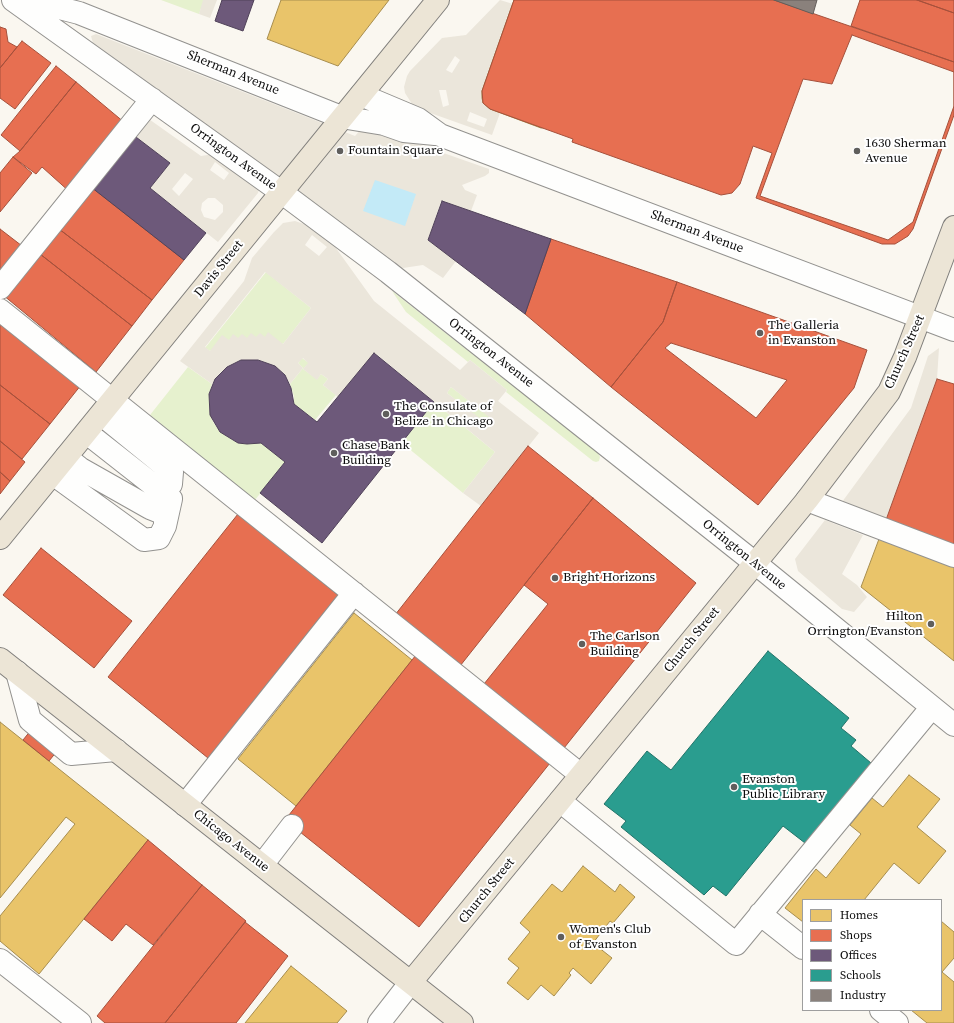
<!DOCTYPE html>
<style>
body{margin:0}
#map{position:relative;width:954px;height:1023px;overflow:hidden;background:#faf7f0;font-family:"Source Serif 4",serif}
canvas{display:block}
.legend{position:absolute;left:802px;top:899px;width:140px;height:112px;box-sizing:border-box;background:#fff;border:1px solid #9e9e9e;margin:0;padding:5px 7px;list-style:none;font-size:12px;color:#0c0c0c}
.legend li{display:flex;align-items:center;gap:8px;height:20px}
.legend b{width:20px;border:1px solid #9e9e9e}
</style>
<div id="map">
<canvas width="954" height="1023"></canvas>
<ul class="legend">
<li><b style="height:11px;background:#e9c46a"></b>Homes</li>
<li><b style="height:11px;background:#e76f51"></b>Shops</li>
<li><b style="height:11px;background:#6d597a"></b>Offices</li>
<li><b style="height:11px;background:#2a9d8f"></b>Schools</li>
<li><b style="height:11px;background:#8a817c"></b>Industry</li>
</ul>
</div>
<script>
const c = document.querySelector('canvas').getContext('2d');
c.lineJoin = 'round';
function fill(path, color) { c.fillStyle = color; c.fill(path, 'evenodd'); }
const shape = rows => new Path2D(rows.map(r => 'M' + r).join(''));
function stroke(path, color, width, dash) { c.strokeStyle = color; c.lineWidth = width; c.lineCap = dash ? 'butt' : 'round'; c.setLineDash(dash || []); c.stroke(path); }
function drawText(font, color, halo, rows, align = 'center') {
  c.font = font + ' "Source Serif 4",serif'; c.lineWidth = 4; c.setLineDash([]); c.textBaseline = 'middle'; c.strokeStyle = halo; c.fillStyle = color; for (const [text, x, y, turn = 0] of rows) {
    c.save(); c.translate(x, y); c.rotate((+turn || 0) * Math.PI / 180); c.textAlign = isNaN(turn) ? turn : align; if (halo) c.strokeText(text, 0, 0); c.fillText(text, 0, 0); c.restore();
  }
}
fill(shape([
 [161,0,204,0,199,14],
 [266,272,311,308,283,344,264,337,238,339,229,340,210,351,205,348],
 [392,291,598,453,600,457,599,461,596,462,593,461,506,392,507,390,470,360,468,362,406,312],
 [302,358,309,363,303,369,317,379,321,374,328,379,323,385,336,395,315,420,294,404,294,396,290,384,303,368,298,363],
 [188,367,212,384,209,394,209,408,213,422,220,432,238,443,247,444,261,443,285,462,255,500,150,415],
 [451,387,490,417,485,423,447,393],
 [434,402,495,452,463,493,402,443]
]), '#e6f1ce');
fill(shape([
 [203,0,217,0,210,18,199,14],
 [500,0,513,4,482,91,483,103,486,106,500,113,492,135,422,110,412,104,405,93,404,87,407,76,410,71,442,38,466,35],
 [455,56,460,60,452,73,446,70],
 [439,90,446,90,449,105,443,107],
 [470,112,487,119,484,127,467,121],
 [96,34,355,136,362,128,378,130,489,169,489,173,485,176,462,185,465,190,477,195,471,211,441,201,428,240,456,261,443,278,423,265,403,268,397,267,269,170,93,43,91,36],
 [146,117,201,156,214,154,259,189,258,193,218,242,150,188,170,163,132,134],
 [215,162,229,173,224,180,210,170],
 [185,173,193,179,179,196,172,189],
 [208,198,215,198,223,205,223,212,215,220,204,217,201,210,202,203],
 [295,221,307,225,333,244,374,301,460,370,470,360,507,390,498,401,539,433,481,506,463,493,495,452,375,353,338,397,323,385,328,379,321,374,317,380,303,369,308,363,303,358,298,363,303,368,290,384,285,375,275,366,258,360,241,360,230,365,220,373,212,384,180,361,244,281,252,258,274,232,283,223],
 [312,235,327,247,319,256,305,245],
 [265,272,311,308,283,344,268,332,265,337,260,333,256,337,251,333,247,338,242,334,238,338,233,334,229,340,222,335,210,351,205,347],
 [451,387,489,417,485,422,447,393],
 [939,348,937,379,886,520,842,502,911,408,928,356],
 [825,520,863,535,842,574,857,585,867,597,854,612,842,609,798,571,795,559]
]), '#ebe6db');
fill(shape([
 [375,180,416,194,405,226,363,211]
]), '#c3eaf7');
const homes = shape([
 [281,0,389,0,338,66,267,39,281,0],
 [514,0,731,0,777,16,758,68,623,22,618,30,611,35,595,35,586,59,583,75,570,96,562,122,556,126,541,128,490,109,483,103,482,98,482,91,514,0],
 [879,539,954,566,954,661,861,587,879,539],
 [354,613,412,660,296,806,238,759,354,613],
 [0,722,148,840,39,974,0,941,0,916,75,824,66,817,0,898,0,722],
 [909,775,940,799,917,827,946,851,919,884,894,863,864,900,803,900,803,922,785,908,816,869,826,878,861,834,850,825,872,798,883,807,909,775],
 [583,866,615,892,620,884,635,897,613,923,610,921,593,943,612,958,591,984,573,968,569,973,571,975,554,996,541,985,528,1000,507,983,519,968,508,959,530,932,520,923,552,884,562,892,583,866],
 [941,921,954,932,954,958,942,972,954,982,954,1023,927,1023,911,1010,941,1010,941,921],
 [291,966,347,1011,337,1023,245,1023,291,966]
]);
fill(homes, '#e9c46a');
stroke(homes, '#a78d4e', 1);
const shops = shape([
 [514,0,774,0,954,62,954,115,913,229,908,236,895,244,882,244,756,198,772,153,753,146,740,184,732,193,721,195,572,142,573,139,490,109,483,103,482,91,514,0],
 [860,0,917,0,954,13,954,62,851,26,860,0],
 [917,0,954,0,954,13,917,0],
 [0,27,6,29,8,42,17,47,0,68,0,27],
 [852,35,954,72,954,106,913,222,888,240,760,196,803,79,832,84,852,35],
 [22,41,51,63,15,109,0,98,0,68,22,41],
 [56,66,76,82,20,151,1,135,56,66],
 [76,82,125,123,71,193,42,167,36,174,13,157,20,151,76,82],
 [13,157,32,173,0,212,0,173,13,157],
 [91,187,184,260,152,300,59,229,91,187],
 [0,229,26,249,0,281,0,229],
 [59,229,152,300,132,326,40,254,59,229],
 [551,239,677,282,663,322,611,387,525,314,551,239],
 [40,254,132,326,96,372,3,295,40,254],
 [677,282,867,350,854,388,758,505,611,387,663,322,677,282],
 [671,343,787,380,756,418,665,348,671,343],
 [0,320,81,385,50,424,0,385,0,320],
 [937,379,954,384,954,545,886,520,937,379],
 [0,385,50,424,22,459,0,441,0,385],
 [0,441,25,462,10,481,0,472,0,441],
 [528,446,593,498,460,666,395,615,528,446],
 [0,472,10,481,0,494,0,472],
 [593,498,696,583,564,748,484,684,548,604,524,585,593,498],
 [238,514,338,595,208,758,108,677,238,514],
 [41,548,132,621,94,668,3,595,41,548],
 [416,655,550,763,419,927,285,820,416,655],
 [40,719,66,740,49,761,23,740,40,719],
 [148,840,202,885,153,945,126,924,112,941,84,919,148,840],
 [202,885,246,921,165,1023,105,1023,97,1016,202,885],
 [245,922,288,956,236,1023,165,1023,245,922]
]);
fill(shops, '#e76f51');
stroke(shops, '#a5513c', 1);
const offices = shape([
 [222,0,254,0,243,31,215,21,222,0],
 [132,134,170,163,150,188,206,233,184,260,91,187,132,134],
 [442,201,551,239,525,314,428,240,442,201],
 [374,353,434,402,322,543,260,493,285,462,261,443,247,444,238,443,220,432,210,415,209,394,215,379,227,367,241,360,258,360,275,366,285,375,291,388,294,404,317,422,374,353]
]);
fill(offices, '#6d597a');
stroke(offices, '#504259', 1);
const schools = shape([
 [768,651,849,718,841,728,856,740,851,746,871,763,805,843,783,826,726,896,713,886,704,895,621,827,626,821,604,804,647,751,671,770,768,651]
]);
fill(schools, '#2a9d8f');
stroke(schools, '#217268', 1);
const industry = shape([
 [774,0,817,0,813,14,774,0]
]);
fill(industry, '#8a817c');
stroke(industry, '#645e5a', 1);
const minor = shape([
 [13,0,281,192,388,272,755,563,954,725],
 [29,0,79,13,341,117,384,124,404,131,435,134],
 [361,95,418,119,440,135,954,330],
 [0,288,152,99],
 [0,310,581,775],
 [102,415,172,472,171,484],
 [87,433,171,499,165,526],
 [53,474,144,540,159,538,165,526,165,514,150,508,81,469,66,457],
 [807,500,954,556],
 [17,672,30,720,71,754,116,750],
 [560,801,736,944,932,707],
 [185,805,354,593],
 [262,865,292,826],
 [760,914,803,948],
 [0,960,80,1023],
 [881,1010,897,1023],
 [379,1023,411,982]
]);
const major = shape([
 [0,538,438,0],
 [0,659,462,1023],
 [411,982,807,500,889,392,905,357,954,227]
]);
stroke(minor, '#93928f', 24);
stroke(major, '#807f7c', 24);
stroke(minor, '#fefefd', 22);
stroke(major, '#ece5d6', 22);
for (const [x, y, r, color] of [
 [340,151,4,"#5f5e5c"],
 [857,151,4,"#5f5e5c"],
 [760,333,4,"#5f5e5c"],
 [386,414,4,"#5f5e5c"],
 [334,453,4,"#5f5e5c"],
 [555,578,4,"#5f5e5c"],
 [931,624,4,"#5f5e5c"],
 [582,644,4,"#5f5e5c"],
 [734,787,4,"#5f5e5c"],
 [561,937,4,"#5f5e5c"]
]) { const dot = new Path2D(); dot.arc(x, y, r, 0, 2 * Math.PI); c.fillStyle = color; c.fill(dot); stroke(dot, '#fff', 1.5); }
drawText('13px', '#0c0c0c', '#fff', [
 ["Sherman Avenue",233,73,22],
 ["Orrington Avenue",233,157,36],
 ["Sherman Avenue",697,232,21],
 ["Davis Street",219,269,-51],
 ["Church Street",905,352,-66],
 ["Orrington Avenue",491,353,38],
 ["Orrington Avenue",744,555,39],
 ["Church Street",692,640,-51],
 ["Chicago Avenue",231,841,38],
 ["Church Street",487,891,-51]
]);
drawText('13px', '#0c0c0c', '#fff', [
 ["1630 Sherman",865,144],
 ["Avenue",865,159],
 ["Fountain Square",348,151],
 ["The Galleria",768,326],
 ["in Evanston",768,341],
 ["The Consulate of",394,407],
 ["Belize in Chicago",394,422],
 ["Chase Bank",342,446],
 ["Building",342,461],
 ["Bright Horizons",563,578],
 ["Hilton",923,617,"right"],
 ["Orrington/Evanston",923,632,"right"],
 ["The Carlson",590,637],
 ["Building",590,652],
 ["Evanston",742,780],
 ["Public Library",742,795],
 ["Women's Club",569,930],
 ["of Evanston",569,945]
], 'left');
</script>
